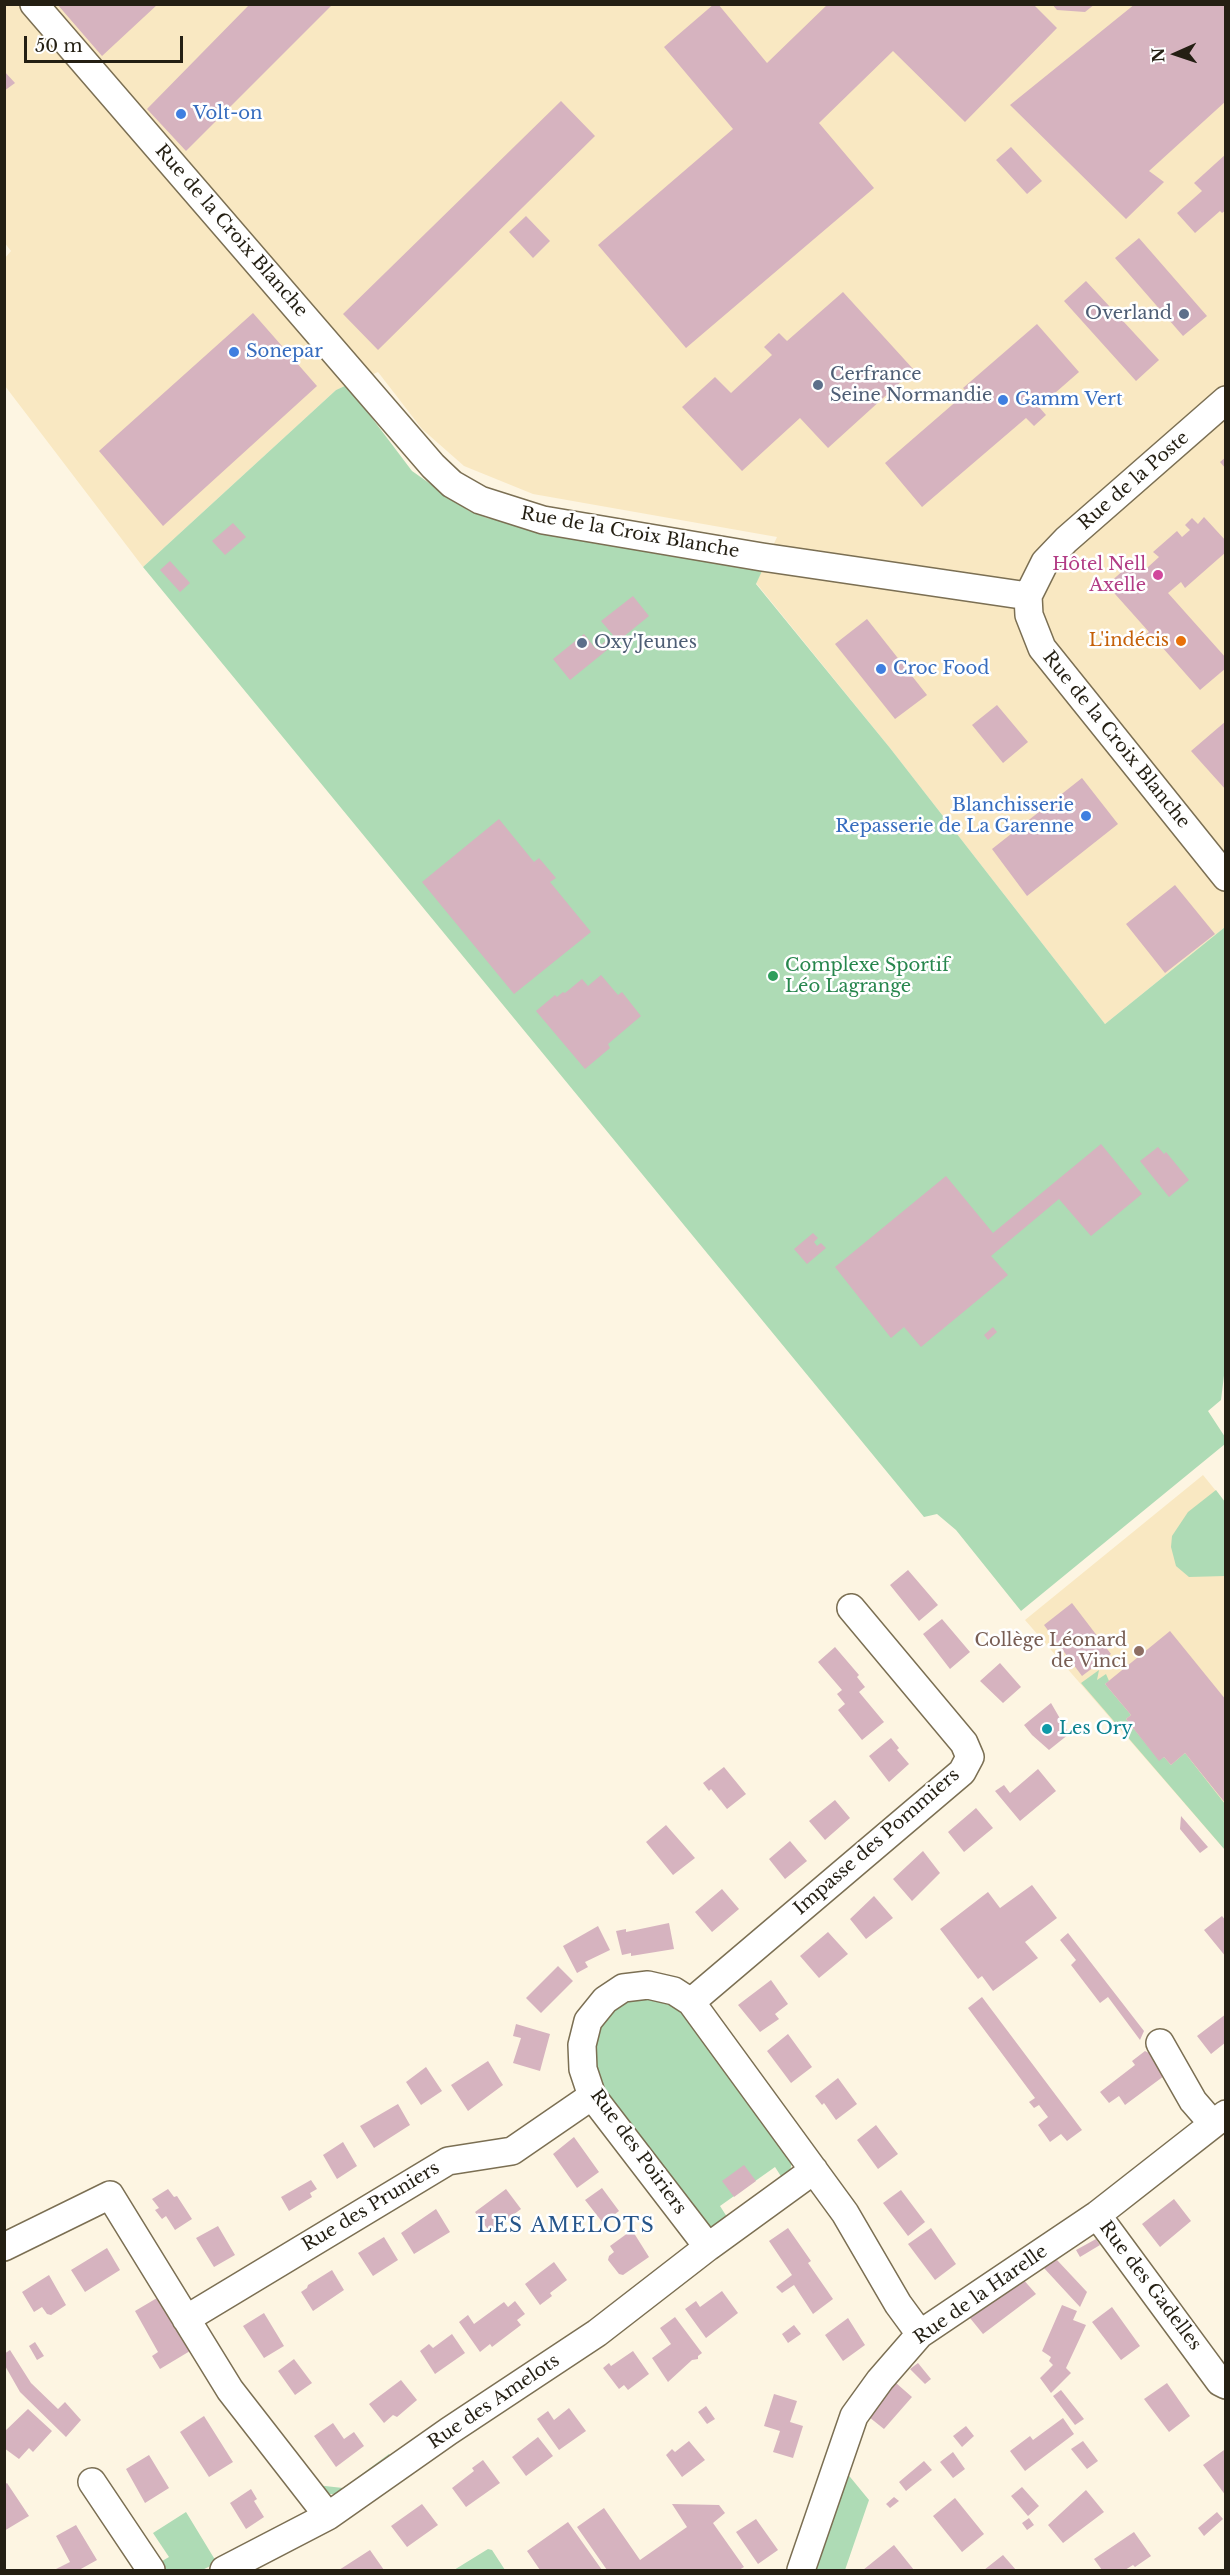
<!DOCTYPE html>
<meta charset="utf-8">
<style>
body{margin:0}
#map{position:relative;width:1230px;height:2575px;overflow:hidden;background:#fdf5e2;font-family:"Libre Baskerville",serif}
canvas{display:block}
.frame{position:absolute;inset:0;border:6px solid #241f13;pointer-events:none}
.north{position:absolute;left:1146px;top:24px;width:60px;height:60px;-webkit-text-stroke:4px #fff;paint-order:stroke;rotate:267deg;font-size:16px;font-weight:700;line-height:24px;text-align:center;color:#241f13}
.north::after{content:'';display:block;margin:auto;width:21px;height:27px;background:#241f13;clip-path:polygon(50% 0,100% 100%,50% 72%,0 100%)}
.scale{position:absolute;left:24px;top:36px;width:159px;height:27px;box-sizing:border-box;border:3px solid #241f13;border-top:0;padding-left:8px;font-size:18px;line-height:21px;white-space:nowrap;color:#241f13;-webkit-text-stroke:4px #fff;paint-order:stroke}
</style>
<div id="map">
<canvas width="1230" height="2575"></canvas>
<div class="frame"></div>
<div class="north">N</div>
<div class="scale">50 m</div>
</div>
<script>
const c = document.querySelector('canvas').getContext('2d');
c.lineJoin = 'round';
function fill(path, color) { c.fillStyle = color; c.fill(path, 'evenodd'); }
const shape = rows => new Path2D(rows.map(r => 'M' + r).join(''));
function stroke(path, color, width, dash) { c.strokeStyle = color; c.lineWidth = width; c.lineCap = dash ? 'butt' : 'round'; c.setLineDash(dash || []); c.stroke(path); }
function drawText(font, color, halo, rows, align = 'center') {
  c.font = font + ' "Libre Baskerville",serif'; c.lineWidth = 5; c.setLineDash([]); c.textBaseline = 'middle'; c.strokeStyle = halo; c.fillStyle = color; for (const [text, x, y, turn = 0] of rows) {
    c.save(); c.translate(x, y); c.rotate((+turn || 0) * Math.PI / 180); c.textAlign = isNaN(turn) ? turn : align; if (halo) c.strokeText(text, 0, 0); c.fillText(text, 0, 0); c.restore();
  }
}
fill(shape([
 [5,5,1225,5,1225,927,1105,1024,890,748,756,583,777,537,533,494,464,466,422,429,378,372,336,390,143,567,5,386,5,258,11,251,4,242],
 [1203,1475,1225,1502,1225,1850,1025,1620]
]), '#f9e8c2');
fill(shape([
 [347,385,412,471,469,511,487,518,762,571,756,584,890,748,1105,1024,1225,927,1226,1359,1221,1400,1208,1411,1225,1437,1225,1444,1021,1611,956,1530,937,1514,924,1517,143,567,336,390],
 [1216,1490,1225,1502,1225,1576,1189,1577,1176,1566,1171,1547,1172,1536,1188,1512],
 [1099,1670,1097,1680,1106,1674,1109,1681,1105,1684,1131,1715,1126,1719,1159,1760,1164,1757,1171,1765,1185,1753,1225,1804,1225,1850,1081,1683],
 [629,1994,674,1999,792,2160,790,2172,784,2181,775,2167,720,2206,729,2220,715,2226,707,2226,696,2219,590,2071,596,2017],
 [389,2454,393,2458,341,2494,330,2494,316,2485,343,2488],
 [846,2472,869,2500,845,2570,813,2570],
 [186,2512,217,2563,202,2570,162,2570,157,2564,169,2557,153,2533],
 [488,2549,492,2550,505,2570,454,2570]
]), '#aedbb5');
fill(shape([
 [57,4,158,4,102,56],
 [250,4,333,4,186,151,147,109],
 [714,4,718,4,767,63,828,4,1033,4,1057,28,965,122,893,51,819,123,874,188,686,348,598,245,733,129,664,47],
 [1052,4,1095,4,1085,12,1057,10],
 [1135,4,1226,4,1226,101,1149,171,1164,182,1126,219,1010,105],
 [4,71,15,83,4,91],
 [561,101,595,136,378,350,343,314],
 [1011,147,1042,181,1027,194,996,160],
 [1226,154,1226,210,1222,213,1220,211,1195,233,1177,213,1202,191,1194,183],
 [526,216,550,241,533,258,509,232],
 [1139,238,1207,316,1183,336,1115,258],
 [1086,281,1159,360,1136,381,1064,301],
 [843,292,914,370,828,448,800,418,742,471,682,407,715,377,731,393,772,355,764,347,779,333,787,341],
 [253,313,317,386,163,526,99,451],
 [1037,324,1079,372,1039,407,1046,415,1034,426,1026,418,922,507,885,463,967,392,963,388],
 [1226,457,1226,469,1220,462],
 [1204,517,1226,541,1226,552,1185,588,1181,582,1168,593,1226,658,1226,668,1200,690,1162,647,1160,649,1146,634,1149,632,1107,585,1137,558,1147,568,1159,557,1153,552,1177,531,1182,537,1190,530,1185,525,1192,518,1198,524],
 [233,523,246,537,225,555,212,541],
 [170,561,190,583,180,592,160,570],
 [633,596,649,616,570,680,553,659,584,634,596,649,613,635,601,621],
 [867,619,927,695,895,719,835,644],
 [997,705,1028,742,1003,763,972,725],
 [1226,721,1226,790,1191,751],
 [1082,778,1118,824,1027,896,992,849],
 [499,819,534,862,539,858,556,878,550,882,591,932,514,994,422,882],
 [1175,885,1215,934,1165,973,1126,924],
 [601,975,618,995,622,992,641,1016,608,1044,610,1048,585,1069,536,1011,555,995,557,997,563,992,565,993,582,979,588,986],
 [1101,1144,1142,1194,1091,1236,1059,1199,991,1256,1008,1275,921,1347,904,1327,891,1338,835,1267,946,1176,993,1233],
 [1158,1147,1164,1154,1166,1152,1189,1180,1169,1197,1140,1161],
 [813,1233,818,1238,814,1242,817,1246,821,1243,826,1248,807,1264,794,1249],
 [993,1327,997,1332,988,1340,984,1335],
 [908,1570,938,1605,919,1621,890,1585],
 [1072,1603,1111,1654,1082,1676,1044,1625],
 [942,1619,970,1652,950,1669,923,1634],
 [1170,1631,1226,1700,1226,1804,1185,1753,1171,1765,1164,1757,1159,1761,1126,1719,1131,1715,1105,1684],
 [835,1647,859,1675,857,1677,865,1687,859,1692,884,1722,862,1740,838,1710,845,1704,837,1694,842,1690,818,1662],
 [1000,1663,1021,1687,1003,1703,980,1681],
 [1051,1703,1069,1734,1049,1750,1032,1735,1024,1725],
 [891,1738,899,1748,897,1750,909,1764,889,1782,869,1756],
 [724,1767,746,1794,727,1809,711,1789,709,1791,703,1783],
 [1038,1769,1056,1791,1020,1821,995,1791,1004,1785,1010,1793],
 [835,1800,850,1818,825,1840,809,1821],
 [976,1808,993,1828,964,1852,948,1832],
 [1181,1816,1208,1847,1200,1853,1180,1829],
 [666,1825,695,1858,673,1875,646,1842],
 [790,1841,807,1861,785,1879,769,1859],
 [923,1851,940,1873,912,1901,893,1879],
 [1032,1885,1057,1918,1025,1942,1038,1958,993,1991,982,1976,978,1979,940,1929,988,1892,1000,1908],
 [722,1889,739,1909,712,1932,695,1912],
 [874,1896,893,1918,866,1939,850,1919],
 [1222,1916,1226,1921,1226,1957,1204,1930],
 [669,1923,674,1949,631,1956,631,1953,622,1955,616,1931,626,1929,626,1932],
 [598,1926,610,1950,585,1962,588,1967,577,1973,563,1946],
 [828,1932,848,1954,819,1978,800,1956],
 [1068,1933,1144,2031,1140,2040,1108,1997,1100,2003,1071,1965,1076,1960,1060,1940],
 [558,1966,573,1981,541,2013,526,1998],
 [771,1980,788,2004,775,2014,779,2019,760,2032,738,2005],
 [982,1997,1082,2130,1067,2141,1061,2134,1050,2142,1038,2125,1048,2117,1039,2105,1034,2108,1029,2102,1035,2098,968,2008],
 [1226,2014,1226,2042,1211,2054,1197,2036],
 [516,2024,550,2034,540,2071,513,2063,521,2038,513,2036],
 [788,2034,812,2067,791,2083,767,2051],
 [1145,2051,1151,2054,1164,2076,1125,2105,1119,2096,1109,2103,1100,2092,1135,2065,1132,2061],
 [488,2061,503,2085,468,2111,451,2085],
 [426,2067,442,2091,421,2105,406,2082],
 [838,2078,857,2104,836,2120,824,2103,822,2105,815,2096],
 [398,2104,410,2125,374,2148,360,2126],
 [876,2125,898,2154,878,2169,857,2140],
 [574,2137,599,2172,577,2188,553,2154],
 [343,2142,357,2166,337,2179,323,2155],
 [744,2165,756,2181,734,2197,722,2181],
 [311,2180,317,2189,310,2193,312,2197,289,2211,281,2197],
 [602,2188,619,2211,603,2223,585,2200],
 [168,2189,174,2197,177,2196,192,2219,175,2230,166,2216,162,2219,155,2210,159,2208,152,2199],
 [506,2189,521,2209,490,2232,475,2212],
 [901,2190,925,2222,908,2236,883,2203],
 [1174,2199,1191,2221,1160,2247,1142,2224],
 [436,2209,450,2232,414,2254,401,2233],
 [218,2226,235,2255,214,2267,196,2238],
 [788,2228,811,2261,808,2263,833,2299,813,2314,794,2285,782,2293,776,2287,792,2275,769,2241],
 [931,2228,956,2264,935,2280,908,2244],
 [632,2230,649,2257,623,2275,619,2274,608,2260,609,2256,614,2252,610,2246],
 [384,2237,398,2260,373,2276,358,2253],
 [1096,2239,1100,2245,1080,2257,1076,2250],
 [107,2248,120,2270,85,2292,71,2270],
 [1057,2260,1087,2292,1080,2307,1043,2267],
 [554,2262,567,2280,550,2293,552,2296,540,2305,525,2284],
 [332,2270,344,2290,313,2311,301,2292,307,2288,308,2285],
 [49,2275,66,2305,51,2315,47,2314,42,2307,34,2312,22,2292],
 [1022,2278,1036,2294,983,2334,970,2318],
 [722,2291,738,2313,706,2338,685,2309,696,2301,700,2307],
 [157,2298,190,2351,160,2369,152,2356,158,2352,135,2311],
 [515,2301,525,2314,517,2320,521,2325,492,2347,490,2344,480,2352,459,2322,468,2315,474,2324,504,2302,508,2307],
 [1062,2305,1077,2311,1073,2320,1086,2325,1066,2368,1071,2373,1051,2393,1040,2378,1053,2365,1049,2361,1051,2357,1042,2351],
 [1112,2307,1140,2346,1121,2360,1092,2322],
 [264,2313,284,2346,264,2358,243,2326],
 [675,2317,702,2353,698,2356,698,2359,692,2360,668,2382,652,2358,671,2344,660,2328],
 [848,2318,865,2345,843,2361,825,2335],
 [794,2325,801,2334,788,2343,782,2334],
 [452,2334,465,2353,435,2374,420,2351,429,2344,433,2348],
 [35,2342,44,2356,37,2360,29,2346],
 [10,2350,31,2383,58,2409,65,2402,81,2420,66,2437,20,2392,4,2364,4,2354],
 [633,2351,649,2374,628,2390,624,2385,619,2389,603,2368,609,2363,611,2366],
 [294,2359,312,2383,295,2395,278,2371],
 [918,2363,931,2379,925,2384,910,2369],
 [401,2380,417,2400,397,2417,393,2415,384,2423,369,2404],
 [896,2383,912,2397,884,2429,869,2417],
 [1167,2383,1190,2416,1169,2432,1144,2399],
 [1061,2390,1084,2419,1075,2425,1053,2396],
 [774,2394,797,2401,790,2422,803,2426,793,2458,773,2452,780,2431,764,2426],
 [706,2406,715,2419,707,2424,698,2412],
 [569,2408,586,2431,559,2450,537,2419,548,2411,554,2420],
 [28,2409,52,2431,33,2452,29,2448,19,2459,4,2448,4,2432],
 [204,2416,233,2462,209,2477,180,2432],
 [1063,2418,1074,2434,1025,2471,1010,2451,1030,2436,1033,2440],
 [333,2423,344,2439,354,2432,364,2446,336,2467,314,2436],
 [966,2426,974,2436,962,2447,953,2436],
 [538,2437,553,2456,526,2476,512,2457],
 [689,2441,705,2460,682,2477,666,2455,672,2449,675,2452],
 [1083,2441,1098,2461,1087,2469,1071,2449],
 [1224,2450,1226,2452,1226,2496,1203,2465],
 [953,2452,965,2469,953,2478,940,2462],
 [149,2455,169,2488,145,2503,126,2469],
 [483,2460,500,2483,466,2507,452,2488,474,2471,472,2468],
 [924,2461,932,2470,906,2491,899,2482],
 [7,2483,29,2516,4,2531,4,2485],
 [1022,2487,1039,2506,1028,2516,1011,2496],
 [251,2489,257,2499,254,2501,264,2517,246,2529,230,2503],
 [1086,2490,1104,2512,1063,2543,1048,2525],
 [894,2497,899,2501,890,2508,886,2504],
 [955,2498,984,2534,962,2552,933,2516],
 [422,2504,438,2525,407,2547,391,2526],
 [672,2504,719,2505,725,2513,713,2523,744,2567,739,2570,607,2570,577,2527,604,2508,640,2560,687,2527],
 [1217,2512,1223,2519,1204,2536,1198,2528],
 [1029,2518,1034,2525,1027,2530,1022,2523],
 [756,2519,778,2550,758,2564,736,2532],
 [568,2522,602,2570,540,2570,527,2551],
 [76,2525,97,2560,79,2570,54,2570,70,2562,56,2536],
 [1134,2532,1151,2556,1135,2567,1133,2565,1125,2570,1102,2570,1094,2559],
 [894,2545,914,2570,863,2570],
 [370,2550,384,2570,339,2570],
 [1003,2555,1016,2570,984,2570]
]), '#d6b3bf');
const minor = shape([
 [34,4,433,466,452,484,480,500,543,520,762,557,1028,596,1029,615,1042,648,1226,877],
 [1028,596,1045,562,1066,540,1226,400],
 [691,2002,962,1772,970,1757,964,1743,851,1608],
 [1160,2043,1193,2101,1213,2124],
 [1097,2215,1220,2382,1226,2385],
 [4,2247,110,2195,230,2390,328,2516,449,2431,597,2333,708,2247,814,2170],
 [708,2247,592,2096,583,2069,582,2045,588,2021,605,2000,623,1988,648,1985,674,1991,691,2002,845,2213,898,2304,920,2334],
 [186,2319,448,2161,512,2151,592,2096],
 [92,2482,151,2570],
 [224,2570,328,2516],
 [801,2570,854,2416,880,2380,920,2334,1097,2215,1226,2114]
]);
stroke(minor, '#7b6f53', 30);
stroke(minor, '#fff', 27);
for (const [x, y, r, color] of [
 [181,114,6,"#3f7fe0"],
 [1184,314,6,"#5c6f8a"],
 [234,352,6,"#3f7fe0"],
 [818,385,6,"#5c6f8a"],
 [1003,400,6,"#3f7fe0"],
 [1158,575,6,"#d1479c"],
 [1181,641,6,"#e8710a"],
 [582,643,6,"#5c6f8a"],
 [881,669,6,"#3f7fe0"],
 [1086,816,6,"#3f7fe0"],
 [773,976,6,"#2e9e5b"],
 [1139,1651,6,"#8d6e63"],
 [1047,1729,6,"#0f9aa8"]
]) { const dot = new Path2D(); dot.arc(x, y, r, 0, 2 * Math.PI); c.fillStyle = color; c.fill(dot); stroke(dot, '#fff', 2); }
drawText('18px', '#366cbe', '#fff', [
 ["Volt-on",193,114],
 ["Sonepar",246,352],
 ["Gamm Vert",1015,400],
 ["Croc Food",893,669],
 ["Blanchisserie",1074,806,"right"],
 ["Repasserie de La Garenne",1074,827,"right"]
], 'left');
drawText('18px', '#241f13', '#fff', [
 ["Rue de la Croix Blanche",231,231,49],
 ["Rue de la Poste",1134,481,-41],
 ["Rue de la Croix Blanche",630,533,10],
 ["Rue de la Croix Blanche",1116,740,51],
 ["Impasse des Pommiers",877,1842,-41],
 ["Rue des Poiriers",638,2152,54],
 ["Rue des Pruniers",371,2207,-31],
 ["Rue des Gadelles",1150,2286,53],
 ["Rue de la Harelle",981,2295,-35],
 ["Rue des Amelots",494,2402,-34]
]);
drawText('18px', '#4e5e75', '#fff', [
 ["Overland",1172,314,"right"],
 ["Cerfrance",830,375],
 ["Seine Normandie",830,396],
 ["Oxy'Jeunes",594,643]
], 'left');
drawText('18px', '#b23c85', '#fff', [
 ["Hôtel Nell",1146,565],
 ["Axelle",1146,586]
], 'right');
drawText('18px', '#c56008', '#fff', [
 ["L'indécis",1169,641]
], 'right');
drawText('18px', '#27864d', '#fff', [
 ["Complexe Sportif",785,966],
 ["Léo Lagrange",785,987]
], 'left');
drawText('18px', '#785e54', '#fff', [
 ["Collège Léonard",1127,1641],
 ["de Vinci",1127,1662]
], 'right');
drawText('18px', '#0d838f', '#fff', [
 ["Les Ory",1059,1729]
], 'left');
c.letterSpacing = '1.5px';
drawText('20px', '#27568a', '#fff', [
 ["LES AMELOTS",566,2226]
]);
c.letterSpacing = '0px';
</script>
